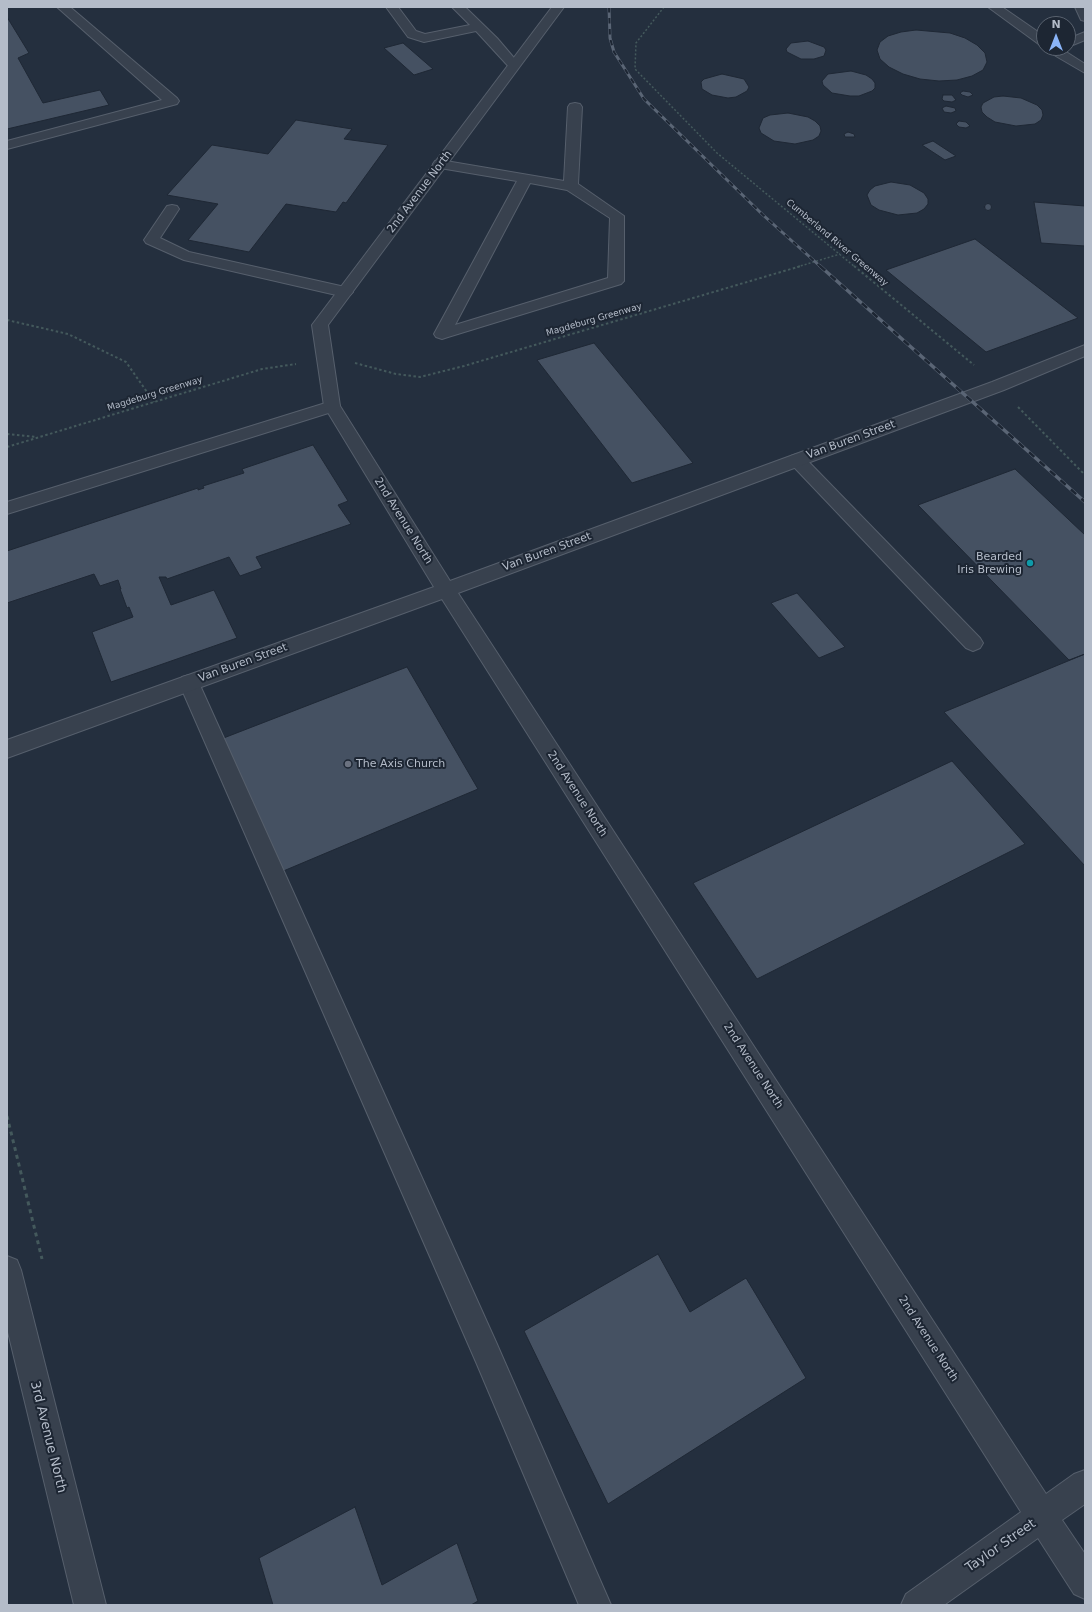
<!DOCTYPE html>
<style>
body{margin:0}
#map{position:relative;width:1092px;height:1612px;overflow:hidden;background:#242f3e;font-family:"DejaVu Sans",sans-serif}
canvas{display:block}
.frame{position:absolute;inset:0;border:8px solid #b4bcc9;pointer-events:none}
.north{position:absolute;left:1036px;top:16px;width:40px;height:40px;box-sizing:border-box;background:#1d2633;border:1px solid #59626f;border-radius:50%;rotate:0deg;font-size:11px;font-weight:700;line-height:16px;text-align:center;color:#b4bcc9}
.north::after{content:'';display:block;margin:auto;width:14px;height:18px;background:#8ab4f8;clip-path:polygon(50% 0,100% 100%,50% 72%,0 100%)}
</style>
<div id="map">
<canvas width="1092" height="1612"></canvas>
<div class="frame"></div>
<div class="north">N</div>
</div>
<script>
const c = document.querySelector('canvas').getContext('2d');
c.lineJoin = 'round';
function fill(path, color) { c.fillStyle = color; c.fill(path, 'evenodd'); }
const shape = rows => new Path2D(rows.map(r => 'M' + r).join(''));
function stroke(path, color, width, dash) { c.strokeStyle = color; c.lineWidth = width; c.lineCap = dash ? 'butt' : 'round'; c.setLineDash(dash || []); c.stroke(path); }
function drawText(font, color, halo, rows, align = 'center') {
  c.font = font + ' "DejaVu Sans",sans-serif'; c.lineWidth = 4; c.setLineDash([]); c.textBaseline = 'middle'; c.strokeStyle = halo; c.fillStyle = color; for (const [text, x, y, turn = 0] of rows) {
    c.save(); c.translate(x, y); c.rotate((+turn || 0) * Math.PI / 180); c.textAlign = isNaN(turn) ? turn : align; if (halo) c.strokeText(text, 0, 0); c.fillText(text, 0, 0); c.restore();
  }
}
const building = shape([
 [7,17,29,53,18,58,43,103,100,90,109,105,7,129,7,17],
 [916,30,950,33,965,38,977,45,985,53,987,62,983,70,972,76,957,80,939,81,920,79,903,74,889,67,880,59,877,50,880,42,888,36,901,32,916,30],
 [808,41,824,47,826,50,824,56,814,59,801,59,787,52,786,49,791,43,808,41],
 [403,43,433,69,414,75,384,48,403,43],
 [851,71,866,75,872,79,875,83,875,88,872,91,859,96,850,96,832,93,823,85,822,81,828,74,851,71],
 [722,74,744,79,749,87,747,91,736,97,728,98,712,95,702,89,701,82,704,79,722,74],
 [963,91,970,92,973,95,968,97,962,95,960,93,963,91],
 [943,95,952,95,956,100,952,102,944,101,942,99,943,95],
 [1003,96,1021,98,1037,105,1042,110,1043,115,1041,120,1035,124,1016,126,995,122,987,117,982,112,981,107,983,103,994,97,1003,96],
 [946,106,955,108,956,111,951,113,944,112,942,108,946,106],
 [788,113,808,117,815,121,820,126,821,131,819,136,813,140,795,144,774,141,761,133,759,128,763,118,770,115,788,113],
 [296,120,352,129,344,139,388,145,346,203,343,202,336,212,286,204,249,252,188,240,218,204,167,195,212,145,268,154,296,120],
 [959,121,966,122,970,126,966,128,959,127,956,124,959,121],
 [848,132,854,134,855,137,845,137,844,134,848,132],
 [933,141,956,156,945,160,922,145,933,141],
 [891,182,910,185,924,193,928,199,928,204,924,209,917,213,898,215,879,210,871,205,867,195,870,190,875,186,891,182],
 [1034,202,1085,206,1085,246,1041,243,1034,202],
 '984.5 207a3.5 3.5 0 1 1 7 0a3.5 3.5 0 1 1-7 0Z',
 [975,239,1078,318,986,352,886,270,975,239],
 [594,343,693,463,632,483,537,360,594,343],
 [313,445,348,501,338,505,351,524,256,557,262,568,240,576,229,557,167,579,166,577,159,577,171,605,214,590,237,638,111,682,92,632,133,617,129,607,127,608,120,589,121,589,118,580,100,586,94,574,7,603,7,551,198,488,198,490,204,488,203,486,244,473,242,469,313,445],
 [1015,469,1085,535,1085,654,1069,660,918,505,1015,469],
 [797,593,845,647,819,658,771,603,797,593],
 [1085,654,1085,866,944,712,1085,654],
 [407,667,478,789,281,872,221,739,407,667],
 [952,761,1025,844,757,979,693,883,952,761],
 [658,1254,690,1312,746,1278,806,1378,608,1504,524,1331,658,1254],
 [355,1507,382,1585,457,1543,478,1601,471,1605,273,1605,259,1558,355,1507]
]);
fill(building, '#455162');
stroke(building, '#1f2835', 1);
const service = shape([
 [57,7,70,7,177,98,179,101,177,104,7,149,7,141,162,100,57,7],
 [386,7,398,7,416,31,425,34,470,25,452,7,465,7,497,38,520,65,514,69,510,68,476,31,424,42,408,37,386,7],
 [988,7,1002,7,1044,36,1044,46,1040,45,988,7],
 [1075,7,1085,7,1085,21,1081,20,1075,7],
 [1085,32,1085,40,1068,47,1068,39,1085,32],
 [575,103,580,104,582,107,578,184,624,216,624,281,621,284,448,337,442,339,436,337,434,334,517,181,440,168,435,167,433,164,435,161,440,160,564,181,568,107,570,104,575,103],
 [530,183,567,190,610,218,608,278,455,325,530,183],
 [172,205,177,206,179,209,160,238,189,252,345,287,350,289,353,292,350,295,345,297,184,260,146,243,144,240,167,206,172,205],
 [332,401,338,402,340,406,338,410,7,514,7,502,332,401],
 [797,454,803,456,980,638,983,643,980,648,973,651,966,648,791,464,788,460,791,456,797,454],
 [189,675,196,677,199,683,496,1342,611,1605,579,1605,476,1362,179,683,182,677,189,675]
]);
const minor = shape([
 [552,7,564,7,328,325,340,406,450,581,992,382,1085,345,1085,356,1004,390,458,593,1046,1494,1074,1474,1085,1470,1085,1504,1062,1520,1085,1554,1085,1599,1074,1594,1038,1538,944,1605,901,1605,906,1594,1021,1512,442,599,7,758,7,740,434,587,324,406,312,325,552,7],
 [1047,48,1060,48,1085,64,1085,73,1049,52,1047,48]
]);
const tertiary = shape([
 [7,1256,17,1260,21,1270,106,1605,74,1605,7,1328,7,1256]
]);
stroke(service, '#565f6c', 2);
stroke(minor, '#565f6c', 2);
stroke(tertiary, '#565f6c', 2);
stroke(shape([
 [664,7,636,43,635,69,717,153,855,267],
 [797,267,840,254]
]), '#44595c', 1.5, [2, 2]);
stroke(shape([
 [854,266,974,365],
 [7,320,68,334,126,362,154,402],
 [355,363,396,374,420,377,464,366,801,266],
 [1018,407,1085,475],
 [7,434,36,437],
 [7,447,262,369,296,364]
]), '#44595c', 2, [2.5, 2.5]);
stroke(shape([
 [7,1116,42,1259]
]), '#44595c', 3, [4, 4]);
fill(service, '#38414e');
fill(minor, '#38414e');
fill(tertiary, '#38414e');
const railFar1 = shape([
 [609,7,610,38,614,52,644,99,763,215,821,267]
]);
const rail = shape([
 [820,266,1085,502]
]);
stroke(railFar1, '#5a6575', 3);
stroke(rail, '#5a6575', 3.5);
stroke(railFar1, '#1d2633', 2, [5.5]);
stroke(rail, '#1d2633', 2.5, [7]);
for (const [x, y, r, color] of [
 [1030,563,4,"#0f9aa8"],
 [348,764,4,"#6b7280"]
]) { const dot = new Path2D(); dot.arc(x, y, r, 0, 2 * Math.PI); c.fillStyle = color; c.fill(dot); stroke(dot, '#1d2633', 1.5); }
drawText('9px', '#b4bcc9', '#1d2633', [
 ["Cumberland River Greenway",837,243,40],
 ["Magdeburg Greenway",594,320,-16],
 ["Magdeburg Greenway",155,394,-17]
]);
drawText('11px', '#b4bcc9', '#1d2633', [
 ["2nd Avenue North",420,192,-53],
 ["Van Buren Street",851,440,-20],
 ["2nd Avenue North",403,521,58],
 ["Van Buren Street",547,552,-20],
 ["Van Buren Street",243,663,-20],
 ["2nd Avenue North",577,794,57],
 ["2nd Avenue North",753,1066,57],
 ["2nd Avenue North",928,1339,57]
]);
drawText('11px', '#b4bcc9', '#1d2633', [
 ["Bearded",1022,557],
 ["Iris Brewing",1022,570],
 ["The Axis Church",356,764,"left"]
], 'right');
drawText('13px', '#b4bcc9', '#1d2633', [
 ["3rd Avenue North",48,1437,76],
 ["Taylor Street",1001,1546,-35]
]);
</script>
